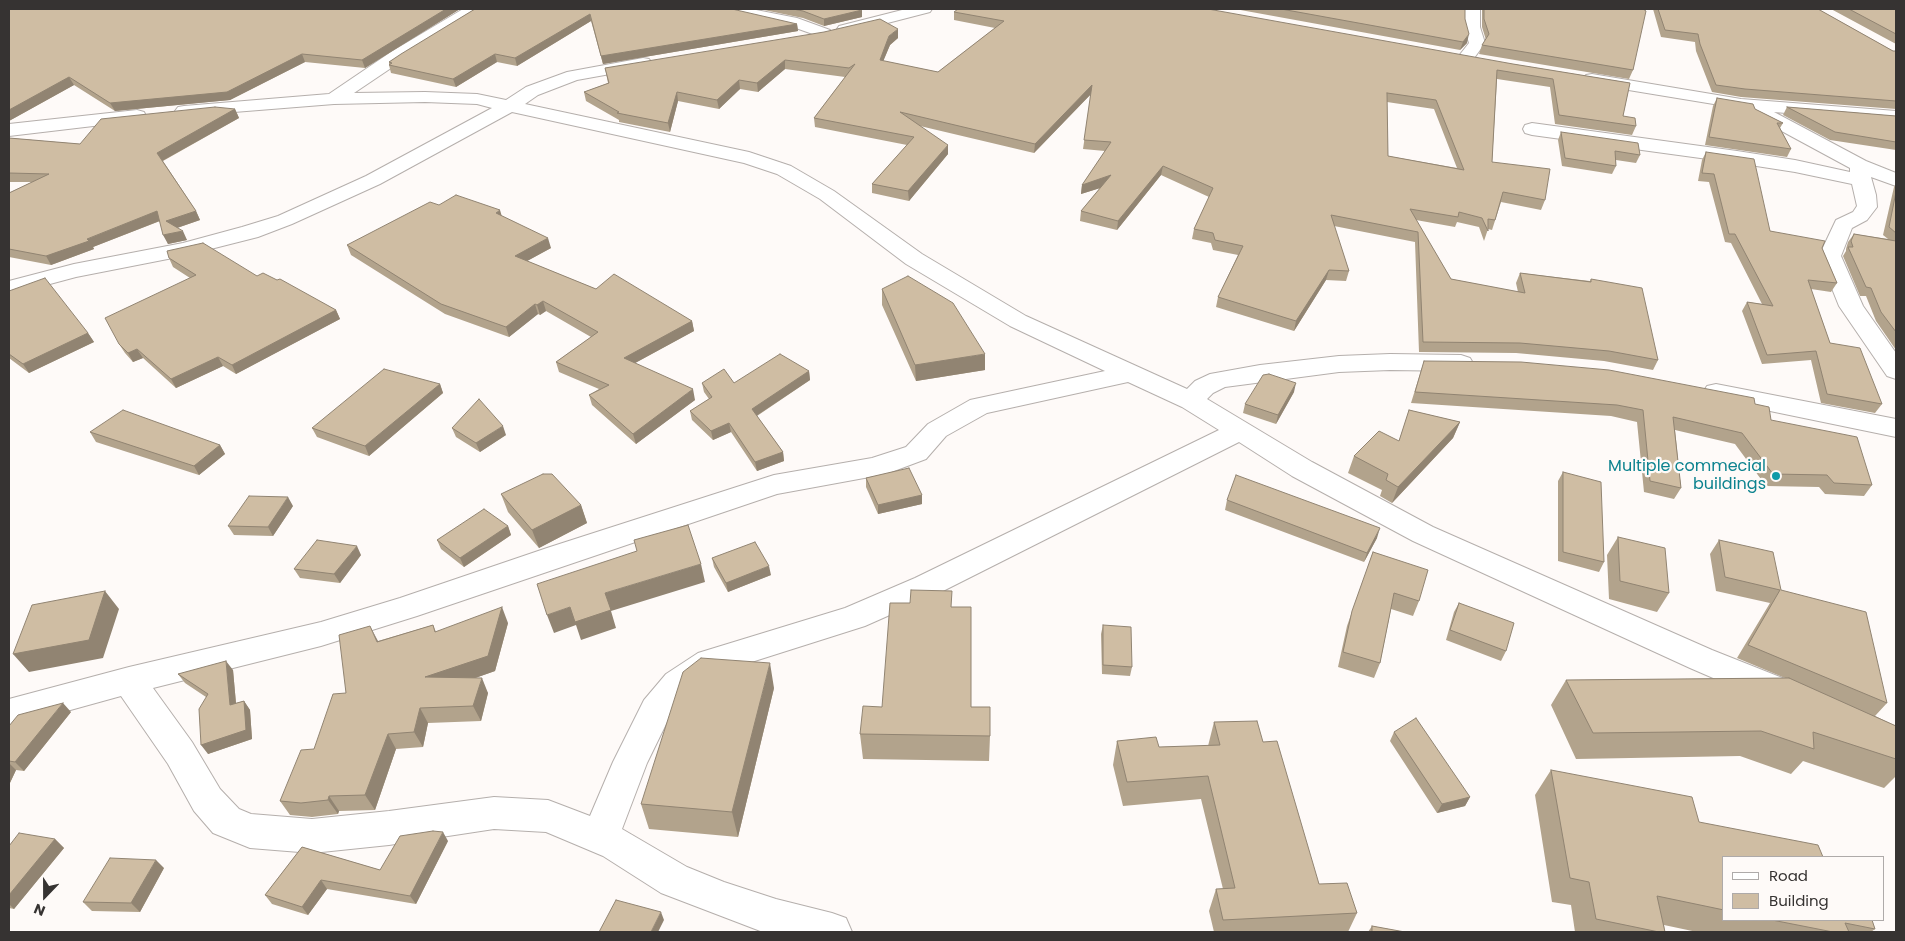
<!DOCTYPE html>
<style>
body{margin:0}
#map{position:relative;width:1905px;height:941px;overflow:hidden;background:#fefaf8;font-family:Poppins,sans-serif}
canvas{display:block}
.frame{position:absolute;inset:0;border:10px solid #363332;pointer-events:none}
.legend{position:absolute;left:1722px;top:856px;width:162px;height:65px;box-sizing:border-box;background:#fefaf8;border:1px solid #aeaaa9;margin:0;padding:6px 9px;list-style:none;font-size:15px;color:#363332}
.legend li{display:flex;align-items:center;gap:10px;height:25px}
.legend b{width:25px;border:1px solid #aeaaa9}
.north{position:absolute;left:20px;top:871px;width:50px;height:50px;-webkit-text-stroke:4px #fefaf8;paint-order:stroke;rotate:202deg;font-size:14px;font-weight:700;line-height:20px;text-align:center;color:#363332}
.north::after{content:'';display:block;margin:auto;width:18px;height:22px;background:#363332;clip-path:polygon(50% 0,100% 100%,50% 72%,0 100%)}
</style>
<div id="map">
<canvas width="1905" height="941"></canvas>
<div class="frame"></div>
<ul class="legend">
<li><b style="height:6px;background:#fff"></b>Road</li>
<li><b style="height:14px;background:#cfbda3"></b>Building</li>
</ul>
<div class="north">N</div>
</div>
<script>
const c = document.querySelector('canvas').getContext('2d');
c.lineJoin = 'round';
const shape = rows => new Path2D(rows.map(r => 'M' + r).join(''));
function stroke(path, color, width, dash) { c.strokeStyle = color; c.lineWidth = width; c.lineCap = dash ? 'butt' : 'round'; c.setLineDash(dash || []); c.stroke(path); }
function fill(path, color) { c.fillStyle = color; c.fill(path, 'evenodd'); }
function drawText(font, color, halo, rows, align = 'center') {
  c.font = font + ' Poppins,sans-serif'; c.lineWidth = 4.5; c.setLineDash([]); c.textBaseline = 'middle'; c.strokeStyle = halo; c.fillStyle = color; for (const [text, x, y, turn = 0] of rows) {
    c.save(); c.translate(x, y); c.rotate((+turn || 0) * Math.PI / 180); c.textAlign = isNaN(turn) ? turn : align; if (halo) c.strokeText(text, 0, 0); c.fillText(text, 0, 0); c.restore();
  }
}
const minor = shape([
 [463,9,482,9,480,12,403,60,354,93,425,92,477,94,506,100,526,87,567,72,643,58,649,59,652,63,649,67,577,80,538,95,525,104,749,152,791,166,834,191,922,254,1026,316,1187,389,1195,381,1210,374,1260,365,1339,356,1390,354,1461,355,1470,358,1473,363,1470,368,1461,371,1390,370,1339,372,1225,387,1213,393,1207,399,1312,462,1433,527,1712,650,1795,683,1800,693,1795,703,1783,707,1771,703,1690,668,1413,541,1292,476,1239,442,937,594,865,626,720,672,690,694,668,720,647,763,622,829,687,867,724,882,776,899,832,913,846,918,852,932,763,932,661,893,603,856,546,832,494,829,389,845,312,853,250,848,213,833,194,811,168,764,121,696,9,727,9,699,129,667,321,622,400,598,547,548,774,475,872,458,906,447,928,424,970,400,1105,371,1010,326,906,264,820,199,777,174,744,163,512,112,380,184,292,224,258,237,183,256,76,277,9,295,9,281,74,264,183,243,242,227,278,216,366,176,492,108,477,104,425,102,334,104,184,116,178,115,175,111,178,107,184,106,329,94,391,52,463,9],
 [1128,382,1182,407,1219,430,915,578,845,608,698,653,666,674,644,700,613,762,590,816,548,800,494,797,389,811,312,819,251,814,239,809,220,789,192,742,153,688,321,646,417,616,777,494,886,474,926,459,946,436,987,413,1128,382],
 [721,9,751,9,797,18,830,30,832,33,830,36,824,38,793,27,723,12,721,9],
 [906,9,932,9,930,12,845,34,839,32,837,29,839,26,906,9],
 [1464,9,1480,9,1480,27,1485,43,1472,61,1466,62,1460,61,1458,57,1469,43,1464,27,1464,9],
 [1592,74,1741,99,1896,111,1896,122,1774,112,1866,161,1896,173,1896,186,1871,177,1876,195,1877,207,1867,220,1852,228,1841,256,1863,306,1896,353,1896,379,1887,376,1839,306,1819,256,1836,220,1853,212,1857,206,1852,184,1795,172,1737,163,1532,135,1525,133,1523,129,1525,125,1532,123,1737,151,1795,160,1850,172,1850,168,1752,115,1750,110,1586,83,1583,79,1586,75,1592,74],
 [137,110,144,112,146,116,144,120,9,136,9,124,137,110],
 [1716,384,1896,419,1896,437,1707,398,1703,392,1707,386,1716,384]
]);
stroke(minor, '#b5afac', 2);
fill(minor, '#fff');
fill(shape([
 [9,9,460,9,365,68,305,62,230,100,115,111,74,85,9,121],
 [475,9,797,24,798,31,603,64,591,21,517,66,497,62,456,87,391,73,389,65,389,62],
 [759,9,860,9,862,17,824,26,803,18],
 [1235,9,1465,9,1465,19,1467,43,1460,50],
 [1482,9,1643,9,1633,70,1629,79,1479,54,1482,45,1486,40,1482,27],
 [1653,9,1818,9,1893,51,1896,51,1896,110,1896,109,1741,97,1712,92,1696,51,1695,42,1661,37],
 [1831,9,1896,9,1896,44],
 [954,12,1513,64,1630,83,1623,116,1636,126,1632,135,1555,124,1550,87,1497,79,1492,162,1545,200,1541,210,1501,202,1492,230,1488,229,1484,241,1479,227,1457,222,1455,227,1416,220,1451,279,1518,292,1516,283,1520,273,1590,281,1591,279,1658,360,1653,370,1604,361,1516,353,1419,352,1415,242,1334,226,1349,271,1346,281,1326,280,1294,331,1216,307,1218,297,1238,255,1213,250,1211,243,1192,239,1194,229,1209,197,1161,175,1117,230,1080,221,1081,211,1100,188,1081,194,1082,185,1105,151,1083,149,1091,94,1034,153,920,126,948,154,909,201,872,193,872,184,907,145,815,127,814,118,845,77,785,69,758,92,740,89,719,109,678,101,670,132,619,122,619,120,586,101,584,92,608,83,605,68,898,38,890,45,883,61,938,72,995,28,954,20],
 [1387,102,1434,109,1457,168,1388,156],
 [1717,98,1755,109,1783,123,1780,128,1791,149,1787,157,1705,145,1713,106],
 [1787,107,1896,116,1896,150,1830,140,1783,115],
 [235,109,239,118,163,161,196,211,200,220,177,228,187,240,168,244,160,221,93,247,94,249,51,265,9,257,9,193,32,182,9,182,9,138,80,144],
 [1561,132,1640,155,1636,163,1616,160,1616,166,1612,174,1562,166,1558,140],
 [1706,152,1770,231,1822,248,1837,283,1831,292,1811,289,1830,343,1882,404,1875,413,1821,403,1811,360,1762,364,1742,311,1747,302,1762,304,1731,243,1725,242,1709,182,1698,181,1702,160],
 [1896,183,1896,350,1876,321,1866,296,1860,296,1843,256,1846,251,1846,249,1848,242,1854,234,1888,239,1883,235,1894,187],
 [439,205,502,216,551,248,527,261,596,289,692,321,694,331,635,363,695,400,636,444,592,405,589,395,599,389,559,372,556,362,591,337,546,311,540,315,538,314,509,337,445,314,351,255,347,245],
 [169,258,257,276,277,280,336,310,340,319,236,374,223,366,176,388,143,358,133,362,125,353,119,344,190,278,173,267],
 [882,289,985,370,916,381,882,305],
 [9,291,88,333,94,342,29,373,9,358],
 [1424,361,1755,404,1771,420,1872,485,1864,496,1825,494,1819,487,1766,486,1735,444,1675,430,1681,488,1674,499,1644,492,1637,422,1611,416,1411,403],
 [809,371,810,380,757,416,783,452,784,461,757,471,731,432,713,440,692,420,690,411,709,399,704,392,702,383,734,383],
 [440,384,443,393,369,456,317,437,312,428],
 [1294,392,1276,424,1243,413,1245,404],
 [1409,410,1460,422,1453,438,1392,503,1380,496,1382,490,1348,473,1354,456,1399,441],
 [452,428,506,435,480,452,456,437],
 [90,432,220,445,225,454,199,475,96,442],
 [1563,472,1604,562,1599,572,1558,561,1558,481],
 [866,478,922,495,922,504,878,514,866,487],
 [501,494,581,505,587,523,539,548,508,512],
 [1227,500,1377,538,1364,562,1225,510],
 [293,506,273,536,234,535,228,526],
 [508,526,511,535,464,567,441,549,437,540],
 [1618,537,1669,593,1657,612,1609,599,1607,555],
 [1719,540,1781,590,1887,703,1875,716,1896,726,1896,776,1884,788,1803,761,1791,774,1740,756,1576,759,1551,705,1566,680,1785,678,1737,658,1770,603,1716,591,1710,554],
 [1373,552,1419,601,1413,616,1391,609,1380,663,1374,678,1338,667,1347,626],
 [361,555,340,583,300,578,294,569],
 [712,558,771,575,728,592,714,567],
 [1459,603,1506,651,1501,661,1446,640,1454,612],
 [952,607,971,707,990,736,989,761,863,759,860,734,882,707],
 [508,623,495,671,475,678,488,693,481,721,428,723,423,747,396,749,375,810,339,811,338,814,312,817,290,815,280,801,314,749,378,641,433,625,436,632],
 [1103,625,1132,667,1130,676,1102,674,1101,634],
 [233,670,236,703,244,701,250,710,252,739,208,754,206,697,185,683,178,674],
 [774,688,738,837,649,829,641,804],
 [71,712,24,771,16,770,9,785,9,726],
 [1214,722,1263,742,1319,884,1357,913,1348,932,1214,932,1209,911,1216,889,1223,889,1201,799,1123,806,1113,765,1117,741,1159,747,1208,746],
 [1394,732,1470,797,1465,806,1437,813,1390,741],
 [1551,770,1699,822,1724,857,1724,920,1872,920,1875,929,1871,932,1697,932,1664,925,1665,932,1575,932,1571,905,1552,902,1535,795],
 [55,839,64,848,14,909,9,908,9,846],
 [448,841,416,904,327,889,308,915,272,904,265,895,302,847,380,870],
 [164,868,140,912,92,911,83,902],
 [1372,926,1405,932,1368,932]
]), '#b2a38c');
fill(shape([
 [446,9,460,9,365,68,362,60],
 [862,10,862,17,824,26,824,19],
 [590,14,591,21,517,66,515,58],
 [797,24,798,31,603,64,601,56],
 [898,29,898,38,890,45,880,69,880,60,889,36],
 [1469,34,1467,43,1460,50,1463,42],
 [302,54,305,62,230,100,115,111,110,103],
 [495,54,497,62,456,87,453,79],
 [785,60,785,69,758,92,757,83],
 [69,77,74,85,9,121,9,110],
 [739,80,740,89,719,109,717,100],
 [1092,85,1092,93,1034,153,1035,144],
 [677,92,678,101,670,132,668,123],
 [235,109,239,118,162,161,157,153],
 [948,145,948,154,909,201,908,191],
 [1163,166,1161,175,1117,230,1118,221],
 [1111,175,1110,185,1081,194,1082,185],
 [500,210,503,220,496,213],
 [157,211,162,220,93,247,94,249,51,265,46,256],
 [196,211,200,220,171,230,166,221],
 [183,231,187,240,168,244,163,235],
 [548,238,551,248,518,266,515,256],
 [1329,270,1326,280,1294,331,1296,321],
 [543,301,546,311,540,315,537,305],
 [535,304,538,314,509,337,506,327],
 [336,310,340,319,236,374,232,365],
 [692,321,694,331,626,368,624,358],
 [88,333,94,342,29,373,23,364],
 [137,349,143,358,133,362,128,353],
 [985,354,985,370,916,381,915,365],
 [218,357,223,366,176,388,171,379],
 [809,371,810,380,753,418,752,409],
 [1296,383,1294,392,1276,424,1278,415],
 [440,384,443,393,369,456,365,446],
 [693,389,695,400,636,444,633,434],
 [1460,422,1453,438,1392,503,1398,487],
 [729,423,731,432,713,440,711,431],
 [503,426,506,435,480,452,476,443],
 [220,445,225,454,199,475,194,466],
 [783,452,784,461,757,471,755,462],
 [922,495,922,504,878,514,878,505],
 [288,497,293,506,273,536,268,527],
 [581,505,587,523,539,548,532,530],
 [508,526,511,535,464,567,460,558],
 [1380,528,1377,538,1364,562,1367,553],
 [357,546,361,555,340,583,334,574],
 [701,564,705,582,611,611,616,628,581,640,576,625,554,633,547,615,570,607,605,593],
 [769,566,771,575,728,592,726,583],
 [105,591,119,609,103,658,29,672,13,654],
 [502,607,508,623,495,671,433,693,425,677],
 [370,626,378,641,385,657,377,642],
 [226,661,233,670,237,715,230,705],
 [770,663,774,688,738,837,732,812],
 [482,678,488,693,481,721,473,706],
 [244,701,250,710,252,739,208,754,201,745],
 [63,703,71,712,24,771,15,762],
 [420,708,428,723,423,747,414,732],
 [388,734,396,749,375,810,365,795],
 [9,763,16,770,9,785],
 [329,796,339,811,338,814,328,800],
 [1470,797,1465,806,1437,813,1442,804],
 [443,832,448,841,416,904,410,896],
 [55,839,64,848,14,909,9,904,9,895],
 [156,860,164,868,140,912,131,903],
 [321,880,327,889,308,915,302,907],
 [661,912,664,920,658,932,651,932]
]), '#918472');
const building = shape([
 [9,9,446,9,362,60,302,54,227,92,110,103,69,77,9,110,9,9],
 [475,9,732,9,797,24,601,56,590,14,515,58,495,54,453,79,389,65,392,63,389,62,401,54,475,9],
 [793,9,860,9,862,10,824,19,803,11,793,9],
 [958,9,1208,9,1513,64,1630,83,1623,116,1635,118,1636,126,1559,115,1553,79,1497,70,1492,162,1550,169,1545,200,1503,192,1495,220,1488,219,1488,231,1482,218,1459,212,1458,217,1410,209,1451,279,1525,293,1520,273,1591,282,1591,279,1642,288,1658,360,1609,351,1520,343,1423,342,1418,232,1331,215,1349,271,1329,270,1296,321,1218,297,1243,246,1215,240,1213,233,1194,229,1213,188,1163,166,1118,221,1081,211,1111,175,1082,185,1111,142,1084,140,1092,85,1035,144,900,112,948,145,908,191,872,184,914,137,814,118,855,64,849,68,785,60,757,83,739,80,717,100,677,92,668,123,617,113,619,112,584,92,609,83,605,68,824,32,880,19,898,29,889,36,880,60,938,72,1004,21,954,12,958,9],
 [1387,93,1436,100,1464,170,1388,156,1387,93],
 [1281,9,1465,9,1465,19,1469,34,1463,42,1281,9],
 [1484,9,1643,9,1646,11,1633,70,1482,45,1489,34,1484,19,1484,9],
 [1658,9,1818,9,1893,51,1896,51,1896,101,1745,89,1716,85,1700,44,1698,34,1665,30,1658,9],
 [1849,9,1896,9,1896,34,1849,9],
 [1717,98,1753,104,1755,109,1783,123,1777,123,1791,149,1709,137,1717,98],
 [215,107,235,109,157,153,196,211,166,221,183,231,163,235,157,211,87,239,89,241,46,256,9,249,9,193,49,174,9,173,9,138,80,144,101,119,215,107],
 [1787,107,1896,116,1896,142,1835,132,1787,107],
 [1561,132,1638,143,1640,155,1615,151,1616,166,1565,158,1561,132],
 [1706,152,1754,159,1770,231,1825,241,1822,248,1837,283,1808,280,1830,343,1860,348,1882,404,1827,394,1816,351,1767,355,1747,302,1773,306,1735,234,1729,234,1714,174,1702,173,1706,152],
 [1896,192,1896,233,1889,227,1896,192],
 [456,195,500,210,496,213,548,238,515,256,596,289,614,274,692,321,624,358,693,389,633,434,589,395,609,385,556,362,598,332,543,301,537,305,535,304,506,327,441,304,347,245,430,202,439,205,456,195],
 [1854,234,1896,241,1896,332,1881,312,1871,288,1866,287,1848,247,1853,247,1851,241,1854,234],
 [203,243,257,276,263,273,277,280,280,279,336,310,232,365,218,357,171,379,137,349,128,353,119,344,105,318,196,275,169,258,167,251,203,243],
 [908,276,953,303,985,354,915,365,882,289,908,276],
 [45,278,88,333,23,364,9,354,9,291,45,278],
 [780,354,809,371,752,409,783,452,755,462,729,423,711,431,690,411,712,397,702,383,724,369,734,383,780,354],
 [1424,361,1521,362,1609,370,1754,398,1755,404,1769,407,1771,420,1857,437,1872,485,1834,483,1827,475,1773,474,1742,433,1673,417,1681,488,1650,481,1643,410,1617,405,1415,392,1424,361],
 [384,369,440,384,365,446,312,428,384,369],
 [1269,374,1296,383,1278,415,1245,404,1263,375,1269,374],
 [479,399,503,426,476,443,452,428,479,399],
 [123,410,220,445,194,466,90,432,123,410],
 [1409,410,1460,422,1398,487,1386,480,1388,474,1354,456,1379,431,1399,441,1409,410],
 [909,468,922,495,878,505,866,478,909,468],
 [1563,472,1601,482,1604,562,1563,552,1563,472],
 [543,474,552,474,581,505,532,530,501,494,543,474],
 [1236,475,1380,528,1367,553,1227,500,1236,475],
 [249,496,288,497,268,527,228,526,249,496],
 [484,509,508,526,460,558,437,540,484,509],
 [688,525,701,564,605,593,611,610,575,622,570,607,547,615,537,584,637,551,634,540,688,525],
 [1618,537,1665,548,1669,593,1620,581,1618,537],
 [317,540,357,546,334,574,294,569,317,540],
 [1719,540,1773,552,1781,590,1866,612,1887,703,1748,645,1780,590,1725,577,1719,540],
 [755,542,769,566,726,583,712,558,755,542],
 [1373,552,1428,570,1419,601,1394,593,1380,663,1343,652,1352,611,1373,552],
 [911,590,952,591,951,607,971,607,971,707,990,707,990,736,860,734,863,706,882,707,890,603,910,603,911,590],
 [105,591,89,640,13,654,32,605,105,591],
 [1459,603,1514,623,1506,651,1450,630,1459,603],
 [502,607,488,656,425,677,482,678,473,706,420,708,414,732,388,734,365,795,329,796,328,800,301,803,280,801,301,750,314,749,333,694,346,693,339,635,370,626,377,642,433,625,435,632,502,607],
 [1103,625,1131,627,1132,667,1103,665,1103,625],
 [701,658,770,663,732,812,641,804,683,672,701,658],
 [226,661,230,705,244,701,246,730,201,745,199,709,208,694,178,674,226,661],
 [1789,678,1896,726,1896,759,1813,732,1814,749,1761,731,1593,733,1566,680,1789,678],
 [63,703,15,762,9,761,9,726,18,715,63,703],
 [1416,718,1470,797,1442,804,1394,732,1416,718],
 [1257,721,1263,742,1277,741,1319,884,1347,883,1357,913,1223,920,1216,889,1235,888,1208,776,1127,782,1117,741,1156,737,1159,747,1220,745,1214,722,1257,721],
 [1551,770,1692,797,1699,822,1818,845,1823,857,1724,857,1724,910,1657,896,1665,932,1659,932,1596,919,1589,882,1570,878,1551,770],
 [433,831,443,832,410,896,321,880,302,907,265,895,302,847,380,870,400,836,433,831],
 [19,833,55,839,9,895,9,846,19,833],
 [110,858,156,860,131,903,83,902,110,858],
 [616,900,661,912,651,932,599,932,616,900],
 [1772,920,1872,920,1875,929,1845,923,1849,932,1833,932,1772,920],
 [1372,926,1405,932,1372,932,1372,926]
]);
fill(building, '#cfbda3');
stroke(building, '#918472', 1);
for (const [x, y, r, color] of [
 [1776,476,5,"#0f9aa8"]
]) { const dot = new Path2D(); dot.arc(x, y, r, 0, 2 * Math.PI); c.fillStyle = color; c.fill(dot); stroke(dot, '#fefaf8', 2); }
drawText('16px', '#0d838f', '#fefaf8', [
 ["Multiple commecial",1766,467],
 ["buildings",1766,485]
], 'right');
</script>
